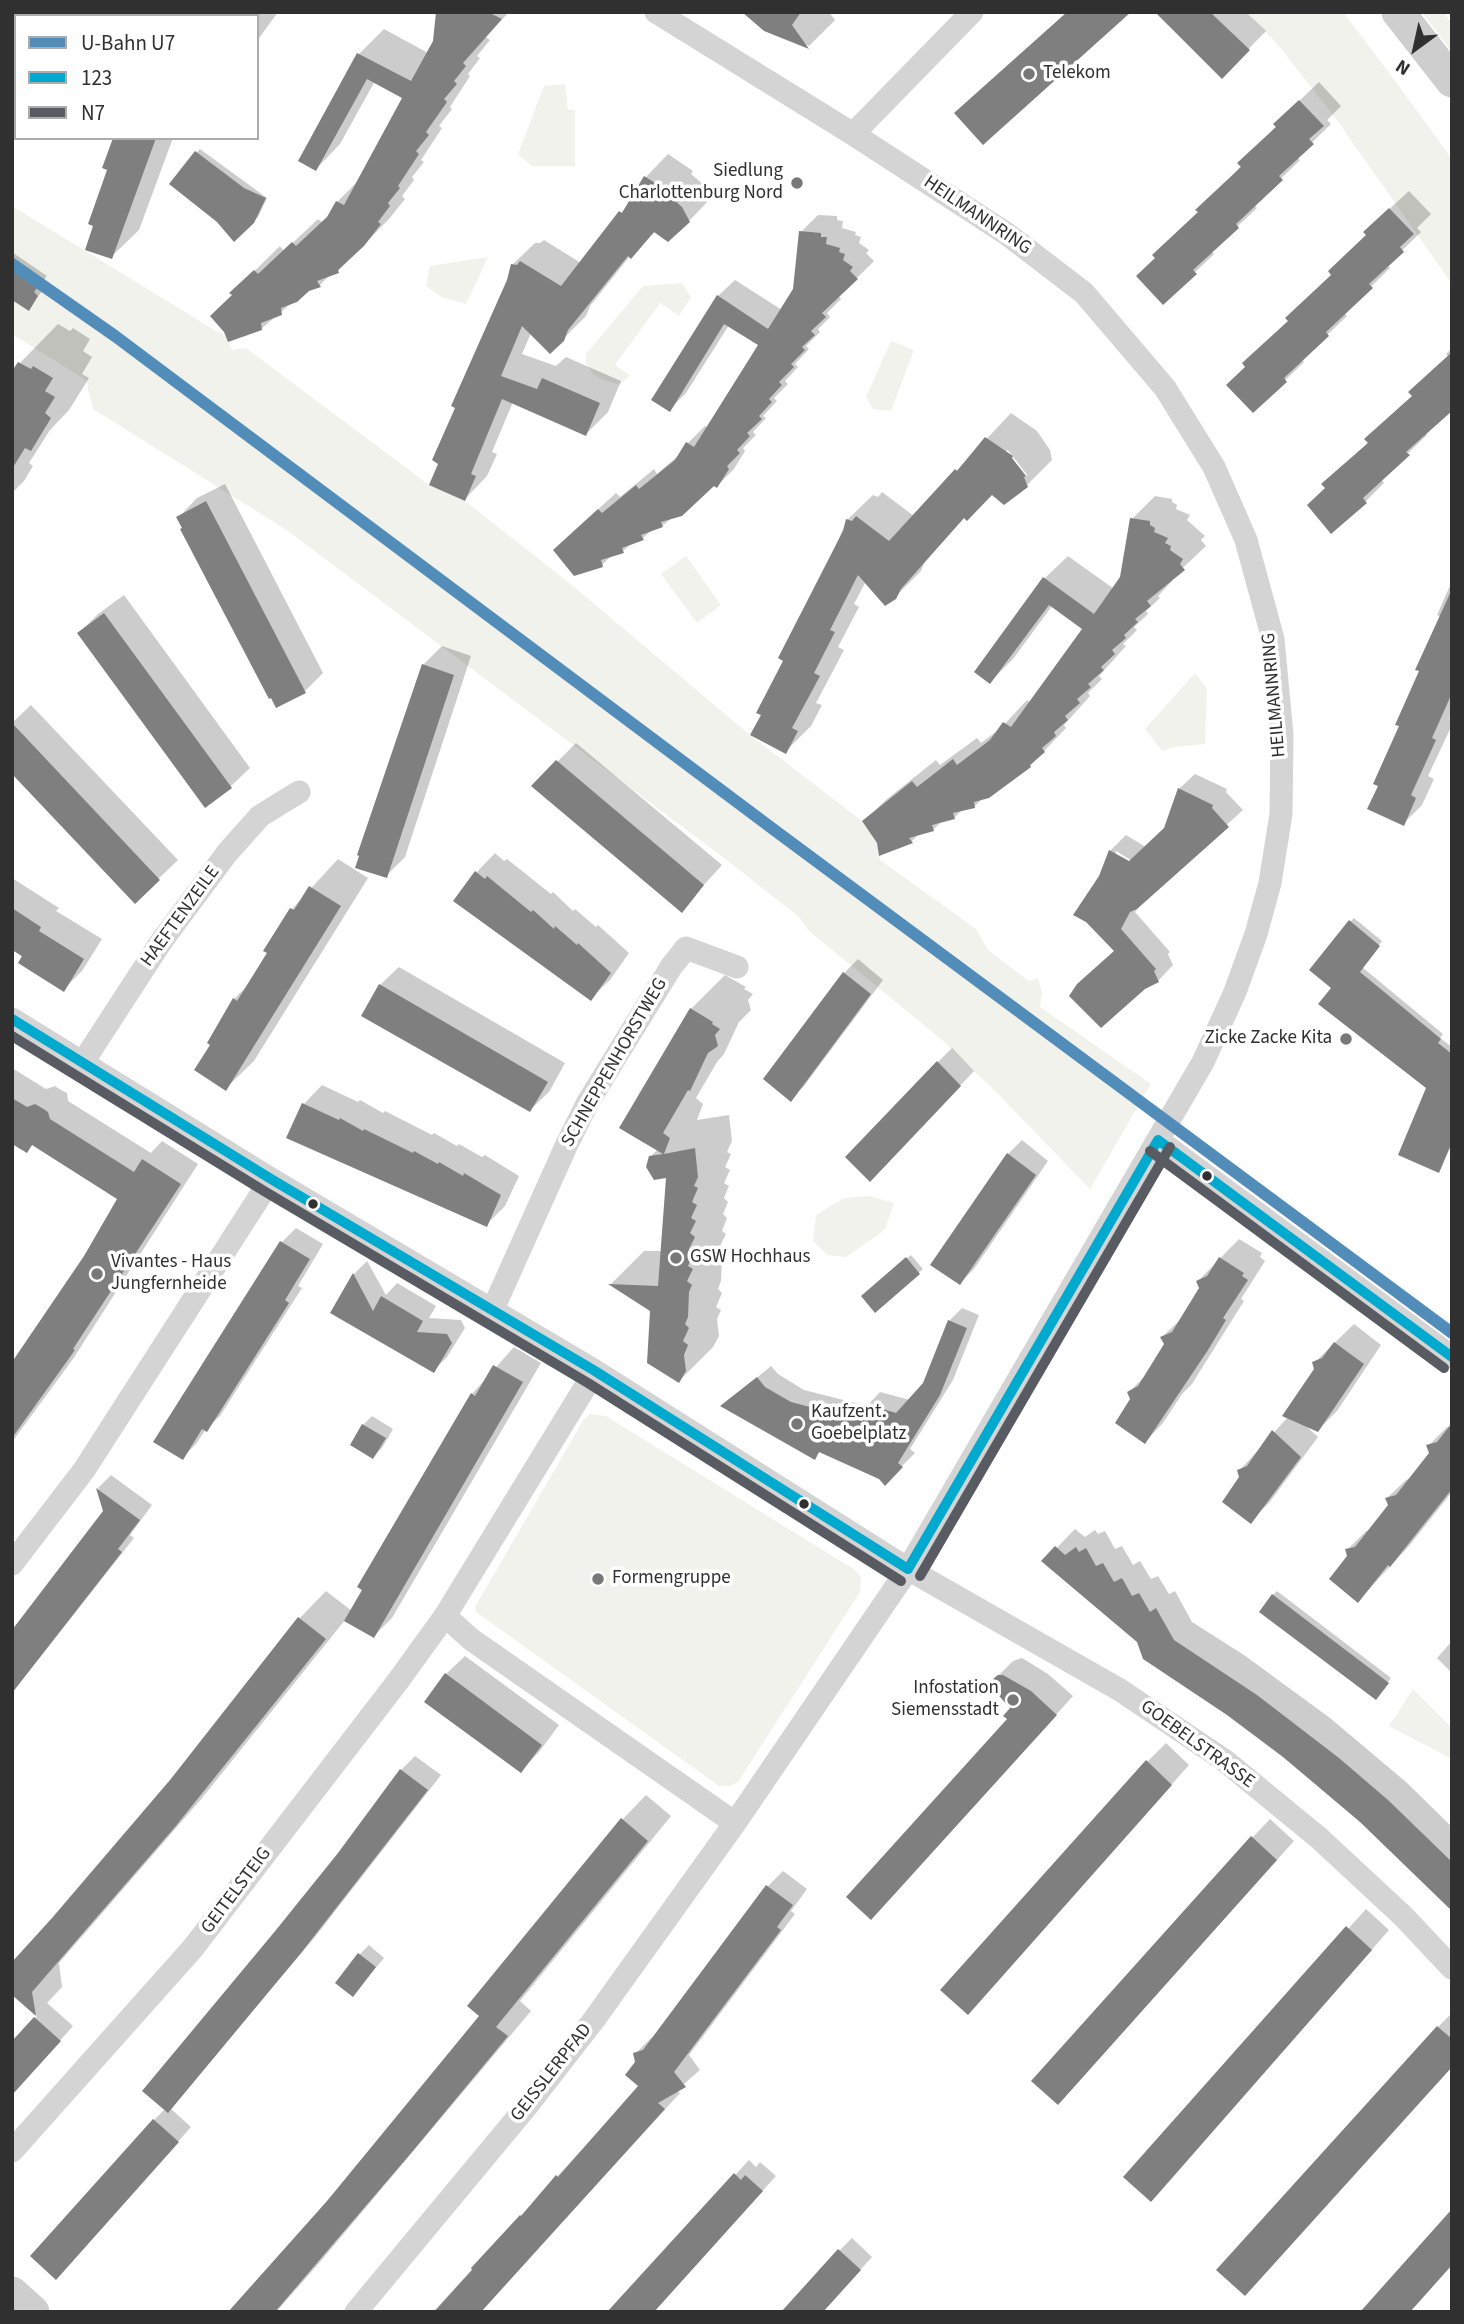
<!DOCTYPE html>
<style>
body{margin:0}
#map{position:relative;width:1464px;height:2324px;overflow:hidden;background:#fff;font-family:"Source Sans 3",sans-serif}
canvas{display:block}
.frame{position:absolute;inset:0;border:14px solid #303030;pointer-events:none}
.legend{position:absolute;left:14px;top:14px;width:245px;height:126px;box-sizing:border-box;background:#fff;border:2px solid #acacac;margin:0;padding:9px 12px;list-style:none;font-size:21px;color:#303030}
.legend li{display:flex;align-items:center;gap:14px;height:35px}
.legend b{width:35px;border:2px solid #acacac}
.north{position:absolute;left:1380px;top:14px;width:70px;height:70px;-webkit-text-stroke:5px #fff;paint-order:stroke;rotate:213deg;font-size:19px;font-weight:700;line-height:28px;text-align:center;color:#303030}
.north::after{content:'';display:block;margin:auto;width:24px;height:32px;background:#303030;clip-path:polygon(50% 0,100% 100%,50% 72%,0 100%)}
</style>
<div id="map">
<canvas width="1464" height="2324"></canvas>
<div class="frame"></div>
<ul class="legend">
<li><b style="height:9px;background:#528dba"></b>U-Bahn U7</li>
<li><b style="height:9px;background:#00a9ce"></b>123</li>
<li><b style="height:9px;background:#595b62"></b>N7</li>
</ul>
<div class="north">N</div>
</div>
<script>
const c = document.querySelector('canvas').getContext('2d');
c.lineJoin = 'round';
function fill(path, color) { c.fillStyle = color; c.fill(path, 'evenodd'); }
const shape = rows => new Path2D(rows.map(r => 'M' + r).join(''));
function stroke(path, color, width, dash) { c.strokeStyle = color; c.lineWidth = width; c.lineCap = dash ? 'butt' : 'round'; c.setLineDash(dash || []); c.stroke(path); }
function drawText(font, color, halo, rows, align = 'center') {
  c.font = font + ' "Source Sans 3",sans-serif'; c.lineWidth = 7; c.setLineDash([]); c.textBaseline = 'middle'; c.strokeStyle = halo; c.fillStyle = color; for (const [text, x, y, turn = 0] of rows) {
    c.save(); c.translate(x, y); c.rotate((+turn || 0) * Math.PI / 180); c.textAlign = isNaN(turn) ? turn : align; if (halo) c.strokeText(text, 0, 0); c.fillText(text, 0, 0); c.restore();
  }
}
fill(shape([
 [1247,12,1343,12,1393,78,1452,159,1452,284,1336,119,1278,45],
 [1422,12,1443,12,1452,23,1452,52],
 [565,84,568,110,575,110,575,166,532,166,518,154,544,86],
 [12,206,226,337,232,350,246,348,429,485,465,501,573,586,750,735,862,821,877,843,880,860,976,929,988,950,1029,981,1038,978,1042,993,1040,1007,1151,1084,1090,1189,1001,1097,941,1039,809,931,799,917,724,858,288,531,93,409,86,380,12,334],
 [488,257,466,304,443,298,426,286,430,266],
 [682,283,691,297,679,316,660,303,615,365,630,375,620,385,603,380,593,374,586,364,586,354,643,286],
 [891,341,914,350,891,411,873,409,866,397],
 [686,556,721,605,697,623,661,574],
 [1195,673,1207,689,1205,744,1174,747,1162,751,1145,729],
 [869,1196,894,1203,885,1229,878,1235,846,1257,828,1255,813,1241,816,1215,844,1198],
 [590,1414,606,1416,855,1570,861,1577,860,1592,738,1782,730,1786,719,1786,476,1612,475,1607,584,1419],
 [1413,1689,1452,1728,1452,1759,1389,1726]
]), '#f2f2ec');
fill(shape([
 [168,12,231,13,278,12,257,41,257,16,165,16],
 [437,12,509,12,486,37,490,40,477,56,480,58,468,74,470,76,450,107,452,109,439,126,442,128,421,160,424,162,412,177,414,180,402,196,405,199,389,219,338,271,331,274,320,285,308,289,261,329,232,293,280,246,284,251,318,219,322,222,330,214,337,202,361,178,404,97,375,81,340,144,316,169,359,54,384,29,428,53,434,41],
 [744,12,829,12,835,20,809,46,765,29],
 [1155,12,1246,12,1266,31,1222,76],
 [1319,82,1341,106,1327,120,1331,124,1297,157,1300,160,1254,205,1257,208,1211,251,1214,254,1163,303,1200,212,1294,106],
 [116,138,173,138,139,230,111,257,110,169],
 [200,149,267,198,258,217,234,239,196,153],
 [668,154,693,171,691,174,704,185,711,198,689,221,656,231,630,256,590,306,586,316,550,352,531,333,522,354,556,366,566,357,621,381,608,412,586,434,513,402,492,452,497,454,487,476,465,499,512,265,535,243,540,243,544,240,581,263,630,202,646,177],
 [1409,191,1431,214,1417,228,1421,232,1387,265,1390,268,1344,313,1347,316,1302,359,1304,362,1253,411,1290,320,1368,235,1384,214],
 [818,215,837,216,837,220,843,221,842,228,856,232,855,235,861,237,859,243,869,250,866,253,874,261,839,296,841,299,827,313,830,317,818,329,820,332,806,346,809,349,795,364,798,367,785,381,788,384,774,398,777,401,763,416,766,418,753,432,756,435,743,448,745,451,734,469,717,486,714,484,662,526,653,529,643,538,632,543,623,551,612,555,602,565,572,533,616,493,620,497,654,469,657,474,680,454,688,443,705,426,708,428,760,345,729,325,686,393,669,410,718,296,735,280,782,310,795,290,801,232],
 [12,252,47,276,42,282,46,286,29,308,12,298],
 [58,324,70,331,73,328,90,339,83,351,92,357,82,374,89,378,69,410,50,430,29,463,33,466,24,481,12,493,12,375,20,363],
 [1452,348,1452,409,1425,433,1427,435,1381,479,1384,483,1366,501,1327,488,1324,484,1369,442,1414,395,1448,356,1446,354],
 [1011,413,1037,431,1050,450,1052,460,1027,485,993,493,965,517,925,561,921,571,895,597,866,581,854,604,859,607,838,647,844,650,816,703,822,705,811,726,786,751,786,660,847,520,873,495,878,497,882,492,914,516],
 [1008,450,1028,476,1021,473,1005,452],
 [225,484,323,673,305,691,179,517,197,498],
 [1155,496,1172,499,1172,502,1177,505,1176,509,1190,515,1187,520,1205,536,1201,540,1206,546,1171,579,1172,581,1158,596,1160,598,1146,611,1148,614,1134,627,1137,630,1123,644,1126,646,1099,676,1102,679,1088,693,1090,696,1064,725,1066,728,1030,766,983,798,974,807,963,809,954,818,942,821,933,830,920,833,912,841,880,853,879,843,864,821,887,799,936,760,940,765,977,738,981,743,1001,728,1027,700,1031,703,1085,629,1052,606,1013,659,990,682,1045,578,1068,556,1114,589,1122,578,1132,519],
 [1452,581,1452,713,1449,719,1452,720,1452,725,1428,776,1434,779,1422,805,1403,824,1401,725,1441,617,1437,615],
 [124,595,250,768,231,786,205,805,79,633,98,614],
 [442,646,471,656,405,857,386,876,423,665],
 [31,705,178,860,135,901,12,723],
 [576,743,722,865,681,910,533,786],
 [1195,774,1227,789,1226,792,1243,810,1140,904,1135,912,1170,952,1168,954,1173,965,1158,981,1116,950,1101,876,1110,851,1126,835,1146,847,1166,828,1179,789],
 [1116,851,1137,864,1136,867,1116,855],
 [495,853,504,861,507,859,551,894,553,892,573,911,575,909,596,927,598,925,629,953,610,980,591,998,456,901,477,872],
 [338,859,368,878,254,1061,226,1088,212,1044,234,999,249,984,292,909],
 [12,878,59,908,56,911,102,939,82,971,64,989,12,949],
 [1354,918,1382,941,1362,967,1443,1034,1440,1038,1452,1047,1452,1145,1438,1171,1428,1088,1333,988,1350,922],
 [858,959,883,980,804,1086,790,1099,844,973],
 [399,967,565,1063,549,1092,530,1110,380,985],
 [725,975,746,987,744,989,753,994,748,1000,751,1010,739,1022,724,1054,717,1062,696,1098,703,1104,697,1120,729,1115,732,1141,727,1152,731,1154,725,1167,730,1170,724,1183,729,1186,724,1198,728,1202,723,1214,727,1218,722,1231,726,1234,720,1246,725,1250,722,1257,721,1281,718,1289,722,1293,716,1307,721,1310,717,1319,719,1336,713,1347,679,1381,651,1310,611,1284,644,1251,662,1251,667,1175,650,1157,658,1149,691,1009],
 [952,1048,974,1071,884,1166,938,1062],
 [12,1068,46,1089,55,1086,61,1090,67,1093,68,1101,151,1153,162,1141,198,1164,73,1359,12,1442,12,1365,46,1318,120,1198,33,1144,27,1151,12,1132],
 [322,1085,358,1102,360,1100,383,1113,385,1111,432,1135,434,1133,457,1146,459,1144,482,1157,485,1155,519,1176,505,1206,486,1225,289,1137,304,1104],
 [1022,1140,1048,1161,974,1269,960,1283,1008,1154],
 [296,1228,323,1244,298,1286,302,1288,220,1416,206,1429,196,1444,182,1458,282,1242],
 [1239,1239,1262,1253,1260,1257,1265,1261,1241,1299,1244,1301,1192,1384,1182,1394,1163,1423,1145,1442,1129,1392,1148,1373,1166,1344,1162,1337,1181,1319,1201,1288,1198,1281],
 [911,1255,923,1269,875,1310,867,1292],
 [367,1261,386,1295,397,1283,436,1306,429,1318,461,1320,465,1328,447,1357,433,1371,333,1313,354,1274],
 [962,1308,979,1315,953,1380,910,1449,915,1453,885,1483,880,1478,821,1451,814,1457,723,1406,771,1366,778,1374,804,1390,867,1406,880,1392,910,1400,925,1384,949,1321],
 [1354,1324,1381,1345,1337,1411,1318,1430,1305,1425,1318,1437,1269,1503,1250,1521,1239,1471,1288,1417,1316,1369,1314,1363],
 [514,1347,541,1363,392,1618,374,1636,345,1620,202,1798,59,1963,62,1987,47,2003,73,2026,12,2094,12,2044,37,2016,12,1993,171,1781,299,1619,326,1591,352,1611,472,1394],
 [372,1416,393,1429,382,1448,373,1457,363,1425],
 [1452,1426,1452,1492,1409,1546,1358,1601,1347,1550,1366,1531,1371,1530,1390,1505,1387,1498,1406,1480,1411,1478,1431,1453,1428,1446,1447,1427],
 [111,1475,152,1505,130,1535,134,1538,12,1693,105,1511,98,1488],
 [1075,1529,1085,1537,1095,1530,1098,1534,1105,1531,1115,1549,1122,1546,1133,1565,1140,1561,1151,1579,1158,1576,1169,1594,1175,1591,1192,1622,1244,1655,1330,1718,1406,1782,1452,1827,1452,1909,1361,1820,1044,1561],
 [1277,1591,1391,1678,1379,1694,1273,1595],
 [1452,1641,1452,1673,1437,1658],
 [465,1656,559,1725,539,1752,521,1771,446,1674],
 [1022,1658,1048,1674,1073,1696,889,1900,1009,1719,1013,1708,995,1679,1013,1661],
 [1166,1743,1189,1765,986,1994,1147,1762],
 [415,1756,441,1775,315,1937,170,2108,191,2127,70,2263,154,2120,166,2108,339,1854,401,1770],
 [646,1795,671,1816,520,2001,531,2011,320,2262,276,2312,230,2312,328,2202,481,2015,622,1820],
 [1270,1819,1294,1841,1077,2083,1252,1838],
 [783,1871,807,1889,791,1911,795,1914,689,2055,700,2070,677,2090,680,2093,480,2312,433,2312,640,2086,635,2054,651,2038,655,2037,768,1886],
 [1366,1909,1389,1930,1169,2181,1125,2177],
 [369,1945,384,1958,353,1995,360,1954],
 [1452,2013,1452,2067,1438,2027],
 [749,2160,756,2167,760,2162,776,2176,653,2312,609,2312],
 [852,2238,872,2257,822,2312,839,2251]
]), '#0003');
fill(shape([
 [436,12,488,12,502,19,463,63,466,66,454,81,457,84,444,99,447,102,426,132,429,135,416,151,419,154,398,186,400,188,388,203,390,206,378,222,381,224,364,246,338,270,339,273,317,281,321,287,309,291,297,302,281,308,282,315,261,323,262,330,228,342,224,332,210,316,232,295,229,293,254,270,258,274,292,242,296,246,327,217,336,201,344,205,402,98,367,79,316,171,298,161,357,53,411,81,433,41],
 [742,12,801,12,792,25,809,49,764,31],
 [1067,12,1131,12,983,145,954,113],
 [1155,12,1210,12,1250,50,1222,79],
 [1299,100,1324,126,1309,139,1314,144,1279,176,1283,180,1236,224,1239,228,1193,270,1197,274,1163,305,1136,276,1155,258,1152,255,1198,212,1195,210,1241,167,1237,163,1276,127,1273,124],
 [113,138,156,138,112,259,85,250,93,226,88,224,107,170,102,168],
 [195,151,244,188,266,198,254,223,234,242,217,222,169,184],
 [644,176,673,194,671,197,682,207,690,222,668,242,654,232,631,259,628,256,568,330,564,341,550,354,522,326,501,376,537,389,542,378,600,403,586,436,502,399,471,474,476,476,465,501,429,485,438,464,432,460,455,408,451,406,507,280,511,264,517,265,520,261,561,286,619,211,622,213],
 [1389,208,1414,234,1400,247,1404,252,1369,284,1373,288,1326,332,1329,336,1284,378,1287,382,1253,413,1226,385,1245,367,1242,363,1288,321,1285,318,1331,275,1328,271,1366,235,1363,232],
 [799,231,821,233,821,237,827,237,826,244,840,248,839,252,845,254,843,260,853,267,850,271,858,279,822,313,826,317,811,331,815,335,802,347,805,350,791,364,794,367,779,382,782,385,769,399,772,402,759,416,762,419,747,433,750,436,737,450,740,453,727,466,729,469,717,488,714,486,682,516,661,522,663,527,641,535,644,540,622,548,624,553,601,560,603,567,574,576,553,550,598,509,602,513,636,485,639,489,675,460,686,442,694,447,758,345,724,324,670,412,651,400,717,295,768,329,793,289],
 [12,267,39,285,34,292,38,296,29,311,12,300],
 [1452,352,1452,411,1406,452,1410,455,1363,498,1367,503,1331,534,1307,505,1325,488,1321,484,1368,443,1364,439,1412,396,1408,392],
 [18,362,31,369,33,366,53,378,45,391,55,397,45,413,51,418,31,451,25,448,12,469,12,371],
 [985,437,1013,456,1012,458,1026,476,1024,477,1028,487,1004,505,992,495,967,521,964,518,901,589,896,599,885,606,858,575,830,630,835,632,814,673,820,676,792,728,798,731,786,754,750,735,761,715,756,713,783,661,778,658,843,531,846,519,852,521,856,516,889,541,955,469,957,471],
 [206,501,306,693,276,708,271,698,269,699,180,529,182,528,176,517],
 [1130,518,1150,521,1150,525,1155,528,1154,532,1168,538,1165,543,1171,546,1170,550,1183,559,1180,564,1185,570,1147,601,1151,606,1135,619,1138,622,1124,635,1126,638,1112,650,1115,654,1101,667,1104,670,1088,684,1091,687,1077,699,1080,703,1065,716,1068,720,1054,732,1056,736,1042,748,1045,752,1030,765,1031,767,989,798,974,802,975,808,953,813,955,819,932,825,934,831,909,838,913,843,879,856,877,843,862,821,912,781,917,787,953,759,957,765,990,740,1003,722,1011,727,1082,629,1049,605,990,684,974,672,1043,577,1094,614,1120,577],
 [1452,589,1452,693,1432,738,1436,740,1411,795,1416,798,1404,826,1367,809,1378,786,1373,784,1399,726,1395,725,1419,671,1415,670],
 [104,613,232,788,205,808,77,633],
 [422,664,454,675,387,878,355,868,359,856,357,855],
 [12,723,160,880,135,904,12,774],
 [556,760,704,885,682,913,531,786],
 [1178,788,1213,805,1212,808,1229,827,1137,909,1130,912,1121,929,1156,969,1154,971,1159,982,1145,989,1101,1028,1069,996,1077,984,1114,951,1086,922,1073,915,1099,876,1109,850,1129,861,1164,828],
 [475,871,485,879,487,876,531,912,533,910,554,929,555,926,577,945,578,943,611,973,591,1001,453,901],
 [309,886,341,906,226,1091,194,1070,210,1045,207,1043,233,998,237,1001,267,953,263,951,290,908,294,910],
 [12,908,41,927,39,931,84,959,64,992,18,963,22,956,12,950],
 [1349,920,1380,946,1360,972,1441,1039,1438,1043,1452,1054,1452,1142,1439,1173,1398,1155,1426,1088,1318,1004,1331,988,1309,970],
 [843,972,871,994,791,1102,763,1079],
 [379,984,548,1082,530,1112,361,1016],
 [690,1008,713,1022,712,1024,720,1029,715,1035,718,1046,708,1053,690,1091,688,1090,663,1133,670,1138,664,1154,695,1148,698,1177,694,1186,698,1188,692,1202,697,1205,691,1218,696,1221,690,1233,695,1237,689,1249,694,1253,688,1266,693,1269,687,1281,692,1285,689,1292,688,1317,685,1324,689,1328,683,1341,688,1345,684,1355,686,1371,679,1383,647,1363,650,1311,608,1284,658,1286,666,1178,654,1180,646,1167,649,1156,663,1154,619,1128],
 [937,1061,961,1086,870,1182,845,1157],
 [12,1098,27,1107,35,1104,42,1108,48,1112,50,1119,134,1172,142,1159,181,1184,73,1349,75,1350,12,1438,12,1362,84,1256,117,1199,32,1145,27,1153,12,1144],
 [302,1103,339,1120,340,1118,363,1131,364,1129,413,1153,414,1151,438,1164,439,1162,463,1176,464,1173,501,1195,487,1227,286,1138],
 [1007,1153,1036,1175,960,1285,930,1265],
 [280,1241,310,1259,285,1300,289,1303,270,1333,207,1432,202,1429,183,1460,153,1442],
 [906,1257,920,1274,875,1313,861,1296],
 [1219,1257,1244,1273,1242,1276,1248,1280,1223,1318,1226,1320,1208,1350,1145,1444,1115,1423,1130,1399,1127,1392,1138,1386,1164,1344,1160,1337,1172,1332,1199,1288,1196,1281,1207,1276],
 [353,1273,373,1311,381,1296,423,1321,417,1332,447,1334,452,1343,434,1373,330,1313],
 [948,1320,967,1328,940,1395,898,1463,903,1467,885,1486,879,1479,819,1452,815,1460,720,1406,757,1377,765,1387,791,1402,863,1421,866,1404,896,1413,923,1383],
 [1334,1342,1364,1364,1318,1432,1282,1416,1314,1369,1312,1362,1322,1358],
 [493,1365,523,1382,374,1638,344,1621,362,1590,357,1587,471,1393,475,1396],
 [1452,1423,1452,1489,1390,1567,1388,1565,1358,1603,1329,1579,1347,1556,1345,1549,1355,1547,1388,1505,1385,1498,1396,1495,1429,1453,1426,1445,1437,1442],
 [362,1424,386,1438,373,1459,350,1445],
 [1272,1430,1301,1457,1251,1524,1222,1502,1239,1477,1237,1470,1247,1466],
 [96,1488,140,1520,118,1549,122,1552,12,1693,12,1630,103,1511],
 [1055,1546,1065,1555,1076,1547,1079,1552,1086,1548,1096,1566,1103,1563,1114,1582,1122,1578,1132,1596,1139,1593,1150,1612,1156,1608,1174,1640,1257,1695,1339,1758,1388,1800,1452,1862,1452,1911,1360,1822,1283,1757,1227,1715,1143,1659,1137,1642,1041,1561],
 [1272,1594,1389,1683,1376,1700,1259,1612],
 [298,1617,326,1639,175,1827,32,1992,36,2016,12,1995,12,1962,52,1918,170,1780],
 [445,1673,542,1745,521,1773,424,1702],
 [998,1675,1003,1675,1031,1691,1057,1715,871,1920,846,1897,1007,1719,1003,1716,1010,1708,991,1687,994,1678],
 [1146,1760,1172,1785,968,2015,940,1990],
 [400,1769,428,1790,301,1953,168,2113,142,2091,276,1930,338,1853],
 [621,1818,648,1841,496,2027,508,2036,412,2152,275,2312,228,2312,327,2201,479,2016,467,2006],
 [1251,1836,1277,1860,1058,2105,1031,2081],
 [766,1885,793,1905,777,1927,781,1930,674,2072,686,2087,658,2103,665,2109,481,2312,434,2312,472,2270,471,2268,520,2215,521,2216,556,2175,558,2177,638,2086,625,2075,635,2062,633,2053,643,2050],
 [1346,1926,1372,1950,1151,2202,1123,2177],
 [358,1953,376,1967,353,1997,335,1983],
 [34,2017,61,2041,12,2095,12,2041],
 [1437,2026,1452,2039,1452,2067,1245,2296,1216,2270],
 [153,2119,179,2142,56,2280,30,2256],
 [734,2173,741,2180,745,2175,763,2191,654,2312,607,2312],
 [1452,2209,1452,2265,1410,2312,1360,2312],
 [838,2249,861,2270,823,2312,781,2312]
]), '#7f7f7f');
stroke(shape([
 [853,134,972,12],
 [12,1019,271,1179,595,1371,908,1569,1120,1690,1224,1760,1319,1838,1403,1916,1452,1968],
 [83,1062,161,942,227,853,260,816,299,792],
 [1158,1140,1452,1357],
 [493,1309,567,1144,588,1102,671,967,686,948,737,967],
 [12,1564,84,1470,271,1179],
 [445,1616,472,1640,735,1823],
 [12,2151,193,1948,398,1681,445,1616,595,1371],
 [356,2312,527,2106,593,2021,735,1823,908,1569,1203,1062,1235,992,1256,934,1270,883,1281,814,1282,735,1273,639,1246,540,1236,517,1214,467,1165,388,1084,293,1007,234,853,134,656,12]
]), '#d4d4d4', 23);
stroke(shape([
 [1398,12,1452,81],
 [12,2293,33,2312]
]), '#cecece', 33);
stroke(shape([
 [12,1019,271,1179,595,1371,908,1569],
 [1158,1140,1452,1357],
 [908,1569,1158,1140]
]), '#00a9ce', 10);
stroke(shape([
 [12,1036,264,1191,588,1383,901,1581],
 [1150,1151,1444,1368],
 [920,1576,1170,1147]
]), '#595b62', 10);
stroke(shape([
 [12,264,115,336,777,832,1452,1333]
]), '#528dba', 12);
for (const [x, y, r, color] of [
 [1029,74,7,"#787878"],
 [797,183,7,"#787878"],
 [1346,1039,7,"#787878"],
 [1207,1176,6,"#303030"],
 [313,1204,6,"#303030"],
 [676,1258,7,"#787878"],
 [97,1274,7,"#787878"],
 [797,1424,7,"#787878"],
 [804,1504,6,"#303030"],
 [598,1579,7,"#787878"],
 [1013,1700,7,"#787878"]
]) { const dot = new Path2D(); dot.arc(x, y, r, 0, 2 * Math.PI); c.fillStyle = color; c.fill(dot); stroke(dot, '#fff', 2.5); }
drawText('19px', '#303030', '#fff', [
 ["Telekom",1043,74],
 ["Siedlung",783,172,"right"],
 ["Charlottenburg Nord",783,194,"right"],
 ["Zicke Zacke Kita",1332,1039,"right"],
 ["GSW Hochhaus",690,1258],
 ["Vivantes - Haus",111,1263],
 ["Jungfernheide",111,1285],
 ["Kaufzent.",811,1413],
 ["Goebelplatz",811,1435],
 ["Formengruppe",612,1579],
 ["Infostation",999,1689,"right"],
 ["Siemensstadt",999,1711,"right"]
], 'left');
drawText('19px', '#303030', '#fff', [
 ["HEILMANNRING",977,216,34],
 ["HEILMANNRING",1275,695,-95],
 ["HAEFTENZEILE",181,917,-54],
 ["SCHNEPPENHORSTWEG",615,1063,-60],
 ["GOEBELSTRASSE",1197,1745,36],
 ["GEITELSTEIG",237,1891,-53],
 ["GEISSLERPFAD",552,2073,-52]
]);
</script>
